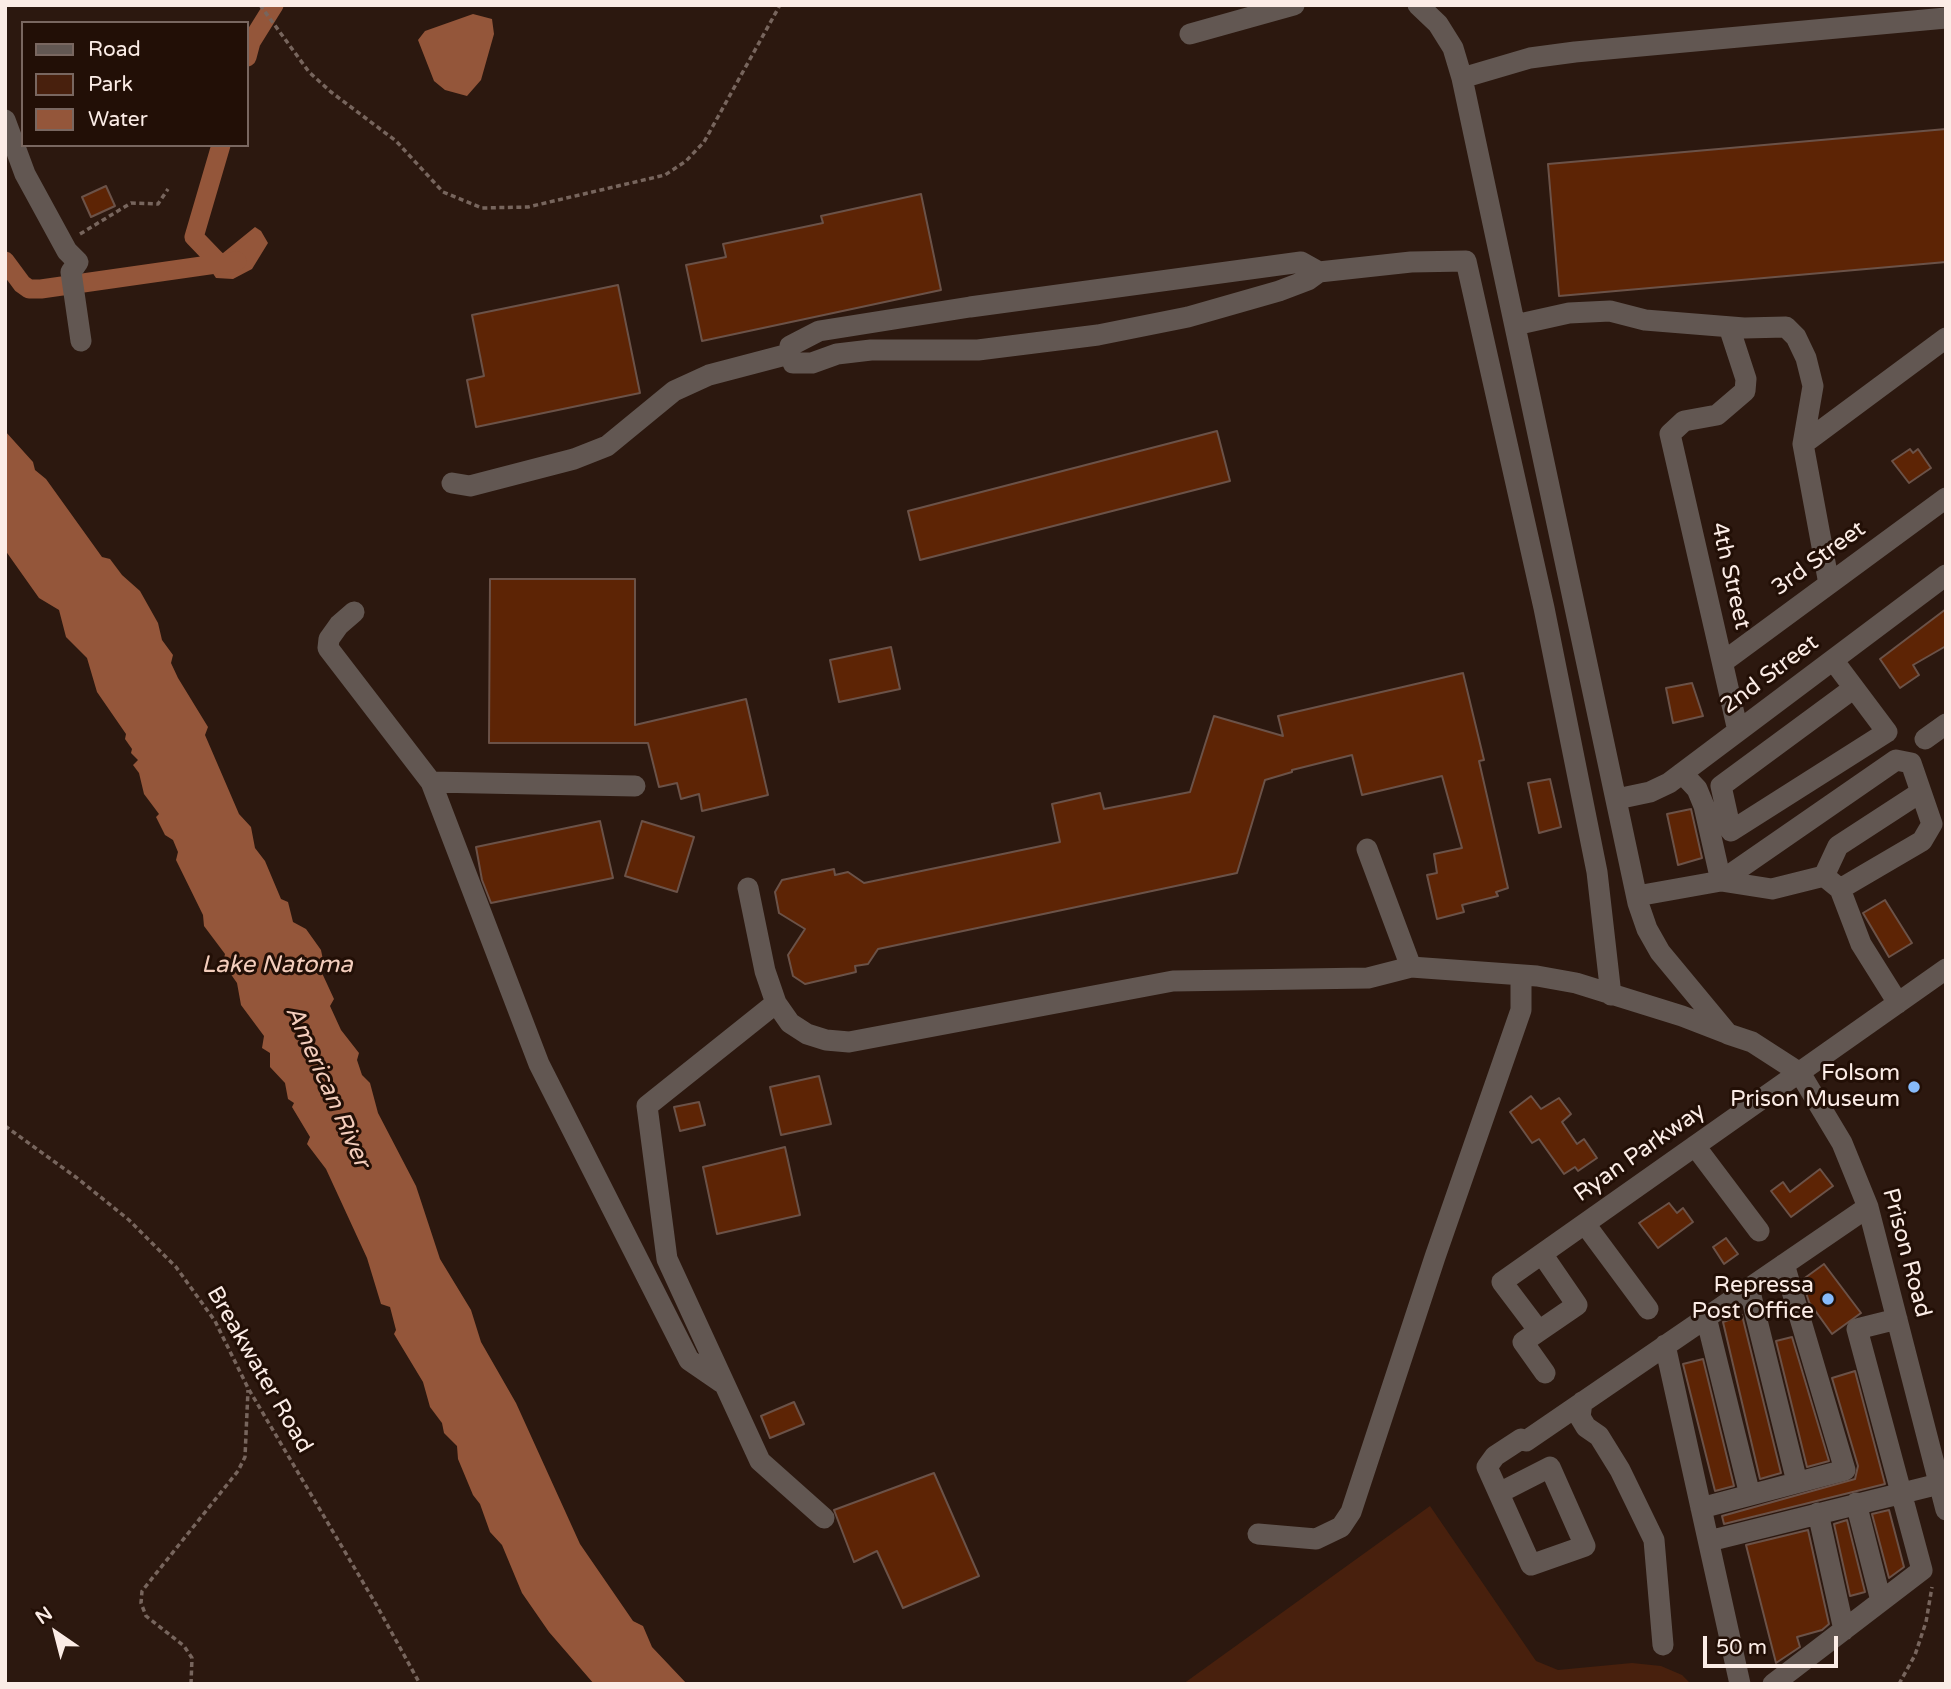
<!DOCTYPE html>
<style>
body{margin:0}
#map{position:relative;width:1951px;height:1689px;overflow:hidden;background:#2c180f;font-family:"Varela Round",sans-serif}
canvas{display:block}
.frame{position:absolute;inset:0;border:7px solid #fbece6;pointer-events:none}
.legend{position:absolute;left:21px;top:21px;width:228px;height:126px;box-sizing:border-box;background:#220f06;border:2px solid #796760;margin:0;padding:9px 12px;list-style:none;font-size:21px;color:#fbece6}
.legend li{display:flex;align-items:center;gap:14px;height:35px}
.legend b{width:35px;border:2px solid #796760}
.north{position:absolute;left:21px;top:1598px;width:70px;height:70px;-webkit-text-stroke:5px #220f06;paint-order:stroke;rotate:325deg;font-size:19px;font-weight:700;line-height:28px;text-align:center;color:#fbece6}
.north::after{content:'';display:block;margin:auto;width:24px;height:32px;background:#fbece6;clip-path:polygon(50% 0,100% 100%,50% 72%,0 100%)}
.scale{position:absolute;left:1703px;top:1636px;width:135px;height:32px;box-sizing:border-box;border:4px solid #fbece6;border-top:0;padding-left:9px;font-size:21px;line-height:24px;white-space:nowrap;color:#fbece6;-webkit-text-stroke:5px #220f06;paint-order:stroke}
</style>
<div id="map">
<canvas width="1951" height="1689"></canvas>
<div class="frame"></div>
<ul class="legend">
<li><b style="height:9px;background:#625752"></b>Road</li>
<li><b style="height:19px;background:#48200d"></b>Park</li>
<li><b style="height:19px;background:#94563a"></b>Water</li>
</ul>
<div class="north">N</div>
<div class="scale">50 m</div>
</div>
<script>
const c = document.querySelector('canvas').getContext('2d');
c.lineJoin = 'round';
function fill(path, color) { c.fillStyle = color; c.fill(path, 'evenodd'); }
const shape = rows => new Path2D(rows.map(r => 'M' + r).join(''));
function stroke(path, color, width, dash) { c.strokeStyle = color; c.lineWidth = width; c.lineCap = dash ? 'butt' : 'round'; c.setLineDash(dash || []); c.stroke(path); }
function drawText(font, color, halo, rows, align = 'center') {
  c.font = font + ' "Varela Round",sans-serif'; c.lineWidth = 6; c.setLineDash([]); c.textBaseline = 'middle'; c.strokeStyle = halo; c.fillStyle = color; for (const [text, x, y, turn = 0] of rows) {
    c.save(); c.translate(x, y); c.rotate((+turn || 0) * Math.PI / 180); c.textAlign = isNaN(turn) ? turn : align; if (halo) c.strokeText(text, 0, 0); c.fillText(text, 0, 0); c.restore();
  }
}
fill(shape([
 [1430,1506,1536,1661,1558,1670,1632,1663,1661,1666,1682,1675,1691,1684,1183,1684]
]), '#48200d');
fill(shape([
 [473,14,492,19,494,34,481,80,467,96,445,90,434,81,418,40,425,31],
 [255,227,261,231,268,243,252,269,233,279,216,278,212,272,213,251,223,253],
 [5,431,33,462,35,470,46,479,102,557,110,559,122,575,140,591,158,623,162,640,173,655,171,663,178,678,208,727,205,735,239,814,251,827,255,848,265,861,281,899,288,902,293,922,306,929,321,950,325,970,322,973,334,999,330,1006,341,1030,359,1053,357,1060,362,1075,370,1083,378,1113,416,1186,440,1259,471,1310,481,1342,516,1403,580,1544,633,1621,643,1626,652,1647,687,1684,594,1684,549,1632,522,1593,502,1545,490,1532,480,1504,473,1495,458,1459,457,1446,444,1433,442,1423,430,1407,423,1382,394,1334,396,1330,390,1307,381,1304,367,1258,326,1169,307,1144,310,1137,292,1107,294,1103,288,1099,285,1083,270,1067,270,1053,262,1048,264,1036,241,1005,237,983,223,963,225,954,204,926,203,915,176,860,178,852,173,840,165,835,156,817,159,814,144,794,139,773,133,765,138,760,131,753,132,749,125,739,126,734,97,692,87,658,66,637,59,610,39,598,5,550]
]), '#94563a');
stroke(shape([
 [247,57,251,42,274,5],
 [5,261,22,284,29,289,41,289,237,261],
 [220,264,194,237,221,145]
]), '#94563a', 19);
const building = shape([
 [1946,129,1946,262,1559,296,1548,164,1946,129],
 [106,186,115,206,91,217,82,197,106,186],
 [921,194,941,290,702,341,686,265,726,257,723,244,823,223,821,216,921,194],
 [618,285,640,393,476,427,467,380,484,376,472,315,618,285],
 [1217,431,1230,481,920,560,908,511,1217,431],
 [1910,449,1913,453,1918,449,1931,468,1909,483,1892,461,1910,449],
 [490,579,635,579,635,725,746,699,768,795,702,811,699,794,681,799,677,783,659,787,648,743,489,743,490,579],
 [1946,609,1946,646,1913,665,1919,675,1900,688,1880,659,1946,609],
 [891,647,900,689,839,702,830,660,891,647],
 [1463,673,1484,760,1479,761,1508,888,1496,892,1498,896,1462,905,1464,912,1437,919,1427,875,1437,873,1434,854,1462,848,1442,776,1362,795,1352,755,1292,770,1292,772,1265,780,1237,873,878,949,868,964,855,966,856,972,805,984,793,976,788,955,805,929,779,913,775,892,782,880,834,869,835,875,848,872,864,883,1060,842,1052,804,1100,793,1104,809,1190,792,1214,716,1283,736,1278,716,1463,673],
 [1692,683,1703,716,1673,723,1666,688,1692,683],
 [1550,779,1561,827,1539,833,1528,783,1550,779],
 [1691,809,1702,858,1678,865,1667,814,1691,809],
 [600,821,613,878,491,903,482,880,476,847,600,821],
 [642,821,694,837,677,892,625,876,642,821],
 [1885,900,1912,943,1889,957,1863,913,1885,900],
 [819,1076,831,1124,781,1135,770,1087,819,1076],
 [1531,1096,1541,1109,1559,1098,1571,1114,1562,1122,1577,1144,1584,1139,1597,1158,1578,1171,1575,1167,1564,1174,1539,1139,1532,1143,1510,1112,1531,1096],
 [699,1102,705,1125,680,1131,674,1107,699,1102],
 [785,1147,800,1215,717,1234,703,1167,785,1147],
 [1820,1169,1833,1186,1791,1217,1771,1191,1783,1182,1790,1192,1820,1169],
 [1669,1203,1677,1213,1683,1208,1693,1222,1658,1248,1639,1223,1669,1203],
 [1726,1238,1738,1254,1724,1264,1713,1247,1726,1238],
 [1824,1264,1861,1313,1832,1334,1809,1302,1802,1280,1824,1264],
 [1742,1315,1781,1473,1760,1479,1723,1322,1742,1315],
 [1792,1337,1829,1461,1807,1467,1776,1341,1792,1337],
 [1703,1359,1734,1486,1715,1491,1683,1364,1703,1359],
 [1855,1371,1885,1484,1724,1524,1722,1516,1855,1479,1858,1466,1832,1378,1855,1371],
 [794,1402,804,1424,770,1438,761,1416,794,1402],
 [934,1473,979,1576,903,1608,877,1551,854,1562,834,1510,934,1473],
 [1889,1510,1904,1567,1889,1578,1872,1514,1889,1510],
 [1847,1520,1865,1592,1850,1596,1834,1524,1847,1520],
 [1808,1530,1829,1624,1822,1630,1797,1637,1800,1647,1776,1663,1746,1545,1808,1530]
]);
fill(building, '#5d2405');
stroke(building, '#6b5248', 2);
stroke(shape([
 [260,5,309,72,331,92,396,141,443,192,482,208,528,207,665,175,686,161,704,142,780,5],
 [80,234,131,203,158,204,168,189],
 [5,1126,77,1178,129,1220,176,1267,215,1321,248,1388,377,1606,420,1684],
 [191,1684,192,1658,184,1646,146,1616,141,1603,142,1591,238,1471,245,1457,248,1390],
 [1899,1684,1915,1655,1926,1622,1932,1587]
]), '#77655d', 3.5, [5, 3.5]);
stroke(shape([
 [1418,5,1438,24,1453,48,1462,78,1638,903,1647,929,1660,952,1728,1034,1752,1042,1800,1073,1842,1143,1868,1207,1946,1510],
 [1190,34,1294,5],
 [1462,78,1530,58,1575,52,1946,18],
 [5,120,25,174,67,251,78,262,71,272,81,341],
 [1319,272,1301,262,970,307,819,331,790,346,789,352,793,363,812,363,837,354,871,350,978,350,1098,335,1188,317,1279,291,1308,280,1319,272,1411,262,1466,261,1544,608,1597,872,1611,995],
 [1515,325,1569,313,1610,311,1645,320,1744,328,1786,327,1796,337,1806,358,1813,386,1803,444],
 [1729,327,1746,379,1745,391,1717,415,1684,421,1670,434,1738,731],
 [452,483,470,486,574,459,607,446,674,391,709,375,789,354],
 [1829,584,1803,444,1946,338],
 [354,612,339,625,329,639,328,648,431,782,539,1064,689,1360,721,1382],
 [1833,660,1887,732,1731,831,1721,786,1854,688],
 [1723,662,1946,498],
 [1925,739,1946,724],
 [1682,773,1697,789,1704,806,1721,881],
 [431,782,635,786],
 [1617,799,1650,792,1669,783,1946,575],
 [1367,849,1411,967],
 [1824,876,1838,846,1921,792],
 [1721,881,1772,889,1824,876,1840,889,1861,944,1898,1003],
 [748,888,765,971,776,1003,790,1023,807,1034,826,1040,849,1042,1173,981,1368,978,1411,967,1537,976,1576,983,1682,1016,1726,1033],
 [1637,896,1721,881,1896,760,1911,763,1932,824,1922,841,1840,889],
 [776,1003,647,1106,667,1259,760,1461,824,1518],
 [1695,1146,1759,1231],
 [1585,1224,1648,1309],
 [1542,1254,1577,1305,1523,1342,1545,1373],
 [1749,1288,1797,1482],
 [1706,1317,1750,1495],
 [1539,1331,1502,1282,1946,969],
 [1665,1345,1740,1684],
 [1582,1402,1580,1417,1586,1427,1599,1436,1620,1470,1654,1540,1663,1645],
 [1487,1467,1495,1456,1521,1439,1526,1441,1868,1207],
 [1487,1467,1531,1565,1585,1546,1550,1467,1499,1493],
 [1856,1503,1881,1601],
 [1701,1508,1845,1470,1784,1264],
 [1818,1513,1844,1630],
 [1258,1534,1316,1539,1341,1527,1351,1512,1435,1257,1521,1010,1521,975],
 [1709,1541,1939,1484],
 [1773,1684,1922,1570,1857,1329,1897,1319]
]), '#625752', 21);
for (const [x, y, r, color] of [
 [1914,1087,7,"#87bbfb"],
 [1828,1299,7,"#87bbfb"]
]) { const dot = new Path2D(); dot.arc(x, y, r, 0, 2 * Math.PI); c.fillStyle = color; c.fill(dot); stroke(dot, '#220f06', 2.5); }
drawText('23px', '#fbece6', '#220f06', [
 ["3rd Street",1819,559,-36],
 ["4th Street",1730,576,77],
 ["2nd Street",1770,675,-37],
 ["Ryan Parkway",1640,1153,-35],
 ["Prison Road",1906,1253,75],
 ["Breakwater Road",259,1370,60]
]);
drawText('23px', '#fbece6', '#220f06', [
 ["Folsom",1900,1074],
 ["Prison Museum",1900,1100],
 ["Repressa",1814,1286],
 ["Post Office",1814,1312]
], 'right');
drawText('italic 24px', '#f3cdbc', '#220f06', [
 ["Lake Natoma",277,966],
 ["American River",327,1087,66]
]);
</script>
